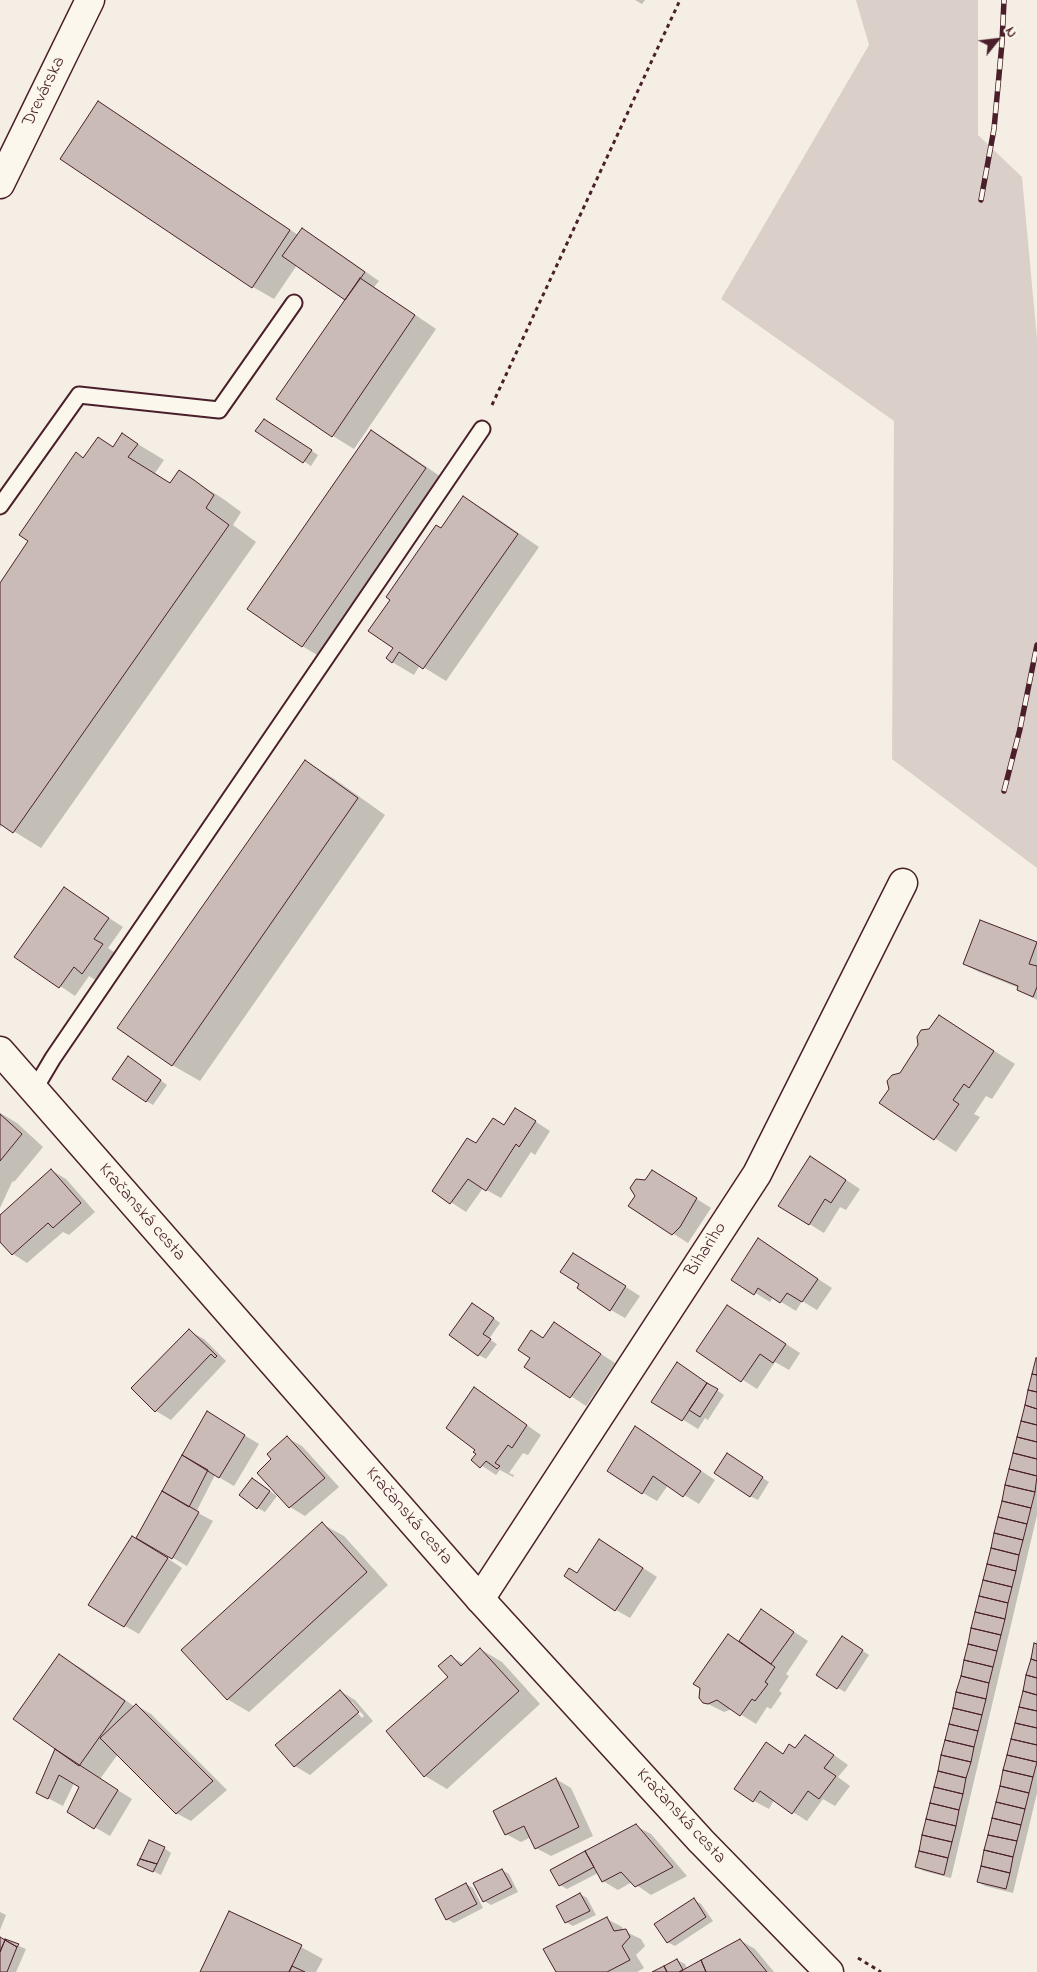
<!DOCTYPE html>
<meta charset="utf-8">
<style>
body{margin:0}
#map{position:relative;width:1037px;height:1972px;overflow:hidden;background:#f4eee4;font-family:"Indie Flower",sans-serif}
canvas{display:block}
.north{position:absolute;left:972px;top:15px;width:50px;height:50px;-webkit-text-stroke:4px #fbf7ec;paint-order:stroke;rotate:61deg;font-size:14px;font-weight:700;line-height:20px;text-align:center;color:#4a1f2b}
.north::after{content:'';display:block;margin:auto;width:18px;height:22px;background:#4a1f2b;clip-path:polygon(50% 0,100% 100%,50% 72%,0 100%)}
</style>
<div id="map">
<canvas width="1037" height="1972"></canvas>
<div class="north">N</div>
</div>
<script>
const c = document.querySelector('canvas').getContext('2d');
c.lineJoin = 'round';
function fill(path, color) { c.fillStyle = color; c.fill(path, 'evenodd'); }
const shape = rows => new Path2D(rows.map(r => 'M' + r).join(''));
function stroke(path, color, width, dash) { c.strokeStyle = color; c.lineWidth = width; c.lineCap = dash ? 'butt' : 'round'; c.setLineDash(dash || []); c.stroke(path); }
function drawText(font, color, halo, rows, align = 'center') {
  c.font = font + ' "Indie Flower",sans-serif'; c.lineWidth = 4; c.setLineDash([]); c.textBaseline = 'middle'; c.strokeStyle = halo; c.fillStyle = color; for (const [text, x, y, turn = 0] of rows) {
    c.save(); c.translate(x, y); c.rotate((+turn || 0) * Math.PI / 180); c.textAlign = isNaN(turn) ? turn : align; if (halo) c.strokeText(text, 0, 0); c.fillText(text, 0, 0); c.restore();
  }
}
fill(shape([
 [856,0,978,0,978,135,1022,177,1037,339,1037,868,892,759,894,421,721,299,869,45]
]), '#dbd0c9');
fill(shape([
 [635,0,645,0,642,4],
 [120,116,298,235,302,230,317,238,379,281,374,287,436,329,354,449,333,436,347,300,297,265,274,299,253,287],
 [271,424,318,455,311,466,257,430],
 [371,432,393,444,447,481,324,659,302,646],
 [123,435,164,460,155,473,171,484,179,472,222,498,241,512,233,525,256,542,41,848,2,824,0,828,0,584,98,438,114,448],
 [463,497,485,510,539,547,446,681,420,665,414,675,392,662,395,647,441,529],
 [305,762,333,778,385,815,200,1081,172,1065],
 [64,889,123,927,108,948,117,954,97,981,89,976,75,996,16,956],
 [981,922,1037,944,1037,1000,1019,990,1019,988,979,972,964,964],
 [939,1016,1015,1064,992,1099,986,1096,974,1114,980,1117,956,1152,881,1103],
 [136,1062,167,1085,153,1105,146,1101],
 [0,1113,17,1123,43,1147,15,1181,12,1182,0,1208],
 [530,1118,550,1131,535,1155,531,1152,501,1198,483,1188,466,1212,434,1191,477,1145,504,1126],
 [825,1166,860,1189,846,1210,840,1207,824,1233,780,1206],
 [51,1170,66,1179,95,1212,69,1235,63,1232,27,1263,13,1254,0,1240,0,1216],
 [667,1180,711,1208,688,1243,630,1206],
 [758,1240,832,1288,817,1310,802,1301,796,1311,773,1297,770,1302,733,1279],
 [588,1263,640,1296,625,1318,611,1310],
 [728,1307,800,1353,789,1370,775,1362,757,1389,698,1351],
 [480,1308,500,1323,489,1339,497,1344,486,1359,479,1355],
 [555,1324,615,1363,586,1406,526,1366],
 [189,1331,204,1339,226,1361,171,1420,156,1411,132,1388],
 [1037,1357,1037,1515,951,1878,924,1871,917,1867],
 [678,1364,724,1395,708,1420,705,1418,698,1429,653,1401],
 [475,1389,541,1435,528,1455,523,1453,509,1473,514,1475,513,1477,500,1470,496,1475,473,1460,478,1454],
 [222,1422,259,1444,234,1486,215,1475,196,1512,213,1521,187,1566,156,1548,155,1550,182,1568,139,1634,125,1626,136,1540,164,1491],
 [636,1428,715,1480,699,1504,668,1485,657,1501,643,1493],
 [287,1438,302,1446,339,1487,305,1516,290,1507,259,1473,273,1459],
 [734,1459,769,1482,758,1500,750,1496],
 [252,1479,277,1496,265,1512,258,1508],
 [322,1524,344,1536,388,1585,249,1712,227,1699],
 [614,1549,657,1577,630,1618,616,1610,577,1575],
 [761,1610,808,1641,786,1674,789,1676,779,1691,782,1693,771,1709,767,1707,756,1724,732,1709,724,1712,704,1702,739,1642],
 [1037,1639,1037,1793,1013,1893,985,1886,978,1882],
 [849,1642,869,1655,845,1692,838,1688],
 [480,1649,502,1662,540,1704,447,1789,425,1776,388,1731,449,1677,451,1657,464,1664],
 [59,1656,81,1668,135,1707,136,1705,151,1714,227,1790,191,1821,176,1813,118,1754,100,1779,132,1799,110,1836,68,1812,81,1787,74,1783,63,1806,38,1793,56,1748],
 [340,1691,355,1700,373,1721,310,1775,295,1766,277,1745],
 [348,1702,352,1702,364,1716,362,1718],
 [767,1744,784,1754,796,1750,820,1745,848,1765,838,1777,850,1786,835,1806,823,1799,807,1821,774,1800,769,1809,754,1801],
 [556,1779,571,1788,593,1836,551,1856,536,1848,531,1837,521,1842,506,1834],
 [636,1826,651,1834,687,1876,651,1895,632,1882,618,1890,603,1881,598,1873,567,1889,560,1885],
 [164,1848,171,1853,161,1875,145,1867],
 [502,1870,509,1874,518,1892,491,1905,484,1901],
 [466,1884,473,1888,483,1908,454,1923,447,1919],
 [580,1894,587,1898,596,1915,573,1926,566,1922],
 [694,1900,701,1904,713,1921,675,1946,667,1942],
 [0,1912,6,1915,0,1930],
 [607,1919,622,1927,624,1931,641,1939,645,1946,636,1955,644,1968,637,1972,557,1972],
 [0,1938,26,1949,16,1972,0,1972],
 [740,1940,755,1949,774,1972,655,1972,677,1960,685,1964,687,1969],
 [301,1947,323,1959,316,1972,201,1972]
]), '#0003');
const building = shape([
 [98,101,290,230,252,288,60,159,98,101],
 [302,228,365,272,345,300,282,256,302,228],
 [360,278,415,315,332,437,276,399,360,278],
 [264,419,312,450,303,463,255,431,264,419],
 [371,430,426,468,302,647,247,609,371,430],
 [122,433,138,444,128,457,170,483,179,470,194,480,214,495,206,508,229,525,13,833,0,824,0,583,28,541,19,535,76,452,83,458,98,437,113,447,122,433],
 [463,496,518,534,423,669,399,652,392,663,386,658,393,648,368,631,390,600,386,597,436,525,441,528,463,496],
 [305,760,358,798,172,1066,117,1028,305,760],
 [64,887,109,918,94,939,103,944,82,974,74,967,59,988,14,957,64,887],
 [980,920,1037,942,1029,964,1037,966,1037,987,1033,997,1017,990,1018,986,963,964,980,920],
 [939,1015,994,1051,969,1088,964,1084,953,1100,959,1104,934,1140,879,1103,889,1089,887,1081,892,1075,900,1073,918,1045,917,1037,921,1030,929,1029,939,1015],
 [128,1056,161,1080,146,1102,112,1079,128,1056],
 [515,1108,536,1121,519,1147,516,1144,486,1191,468,1179,450,1204,432,1191,467,1138,476,1143,493,1118,504,1125,515,1108],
 [0,1114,22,1134,0,1161,0,1114],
 [810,1156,846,1180,831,1203,825,1199,809,1225,778,1206,810,1156],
 [51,1169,81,1203,53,1228,48,1223,12,1255,0,1242,0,1215,51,1169],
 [652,1170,697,1198,680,1227,672,1235,628,1206,635,1196,630,1188,636,1179,645,1180,652,1170],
 [758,1238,818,1279,802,1302,787,1293,780,1303,758,1288,754,1295,731,1280,758,1238],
 [573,1253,626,1286,610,1311,577,1288,579,1284,560,1272,573,1253],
 [472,1303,494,1318,483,1334,491,1339,478,1356,449,1335,472,1303],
 [727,1305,786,1344,773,1363,760,1354,741,1382,696,1351,727,1305],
 [554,1322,601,1354,570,1398,524,1367,530,1358,518,1350,531,1330,543,1338,554,1322],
 [189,1329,217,1356,215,1358,211,1354,155,1412,131,1388,189,1329],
 [1036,1358,1037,1358,1037,1375,1032,1374,1036,1358],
 [677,1362,707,1383,682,1421,651,1402,677,1362],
 [1032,1374,1037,1375,1037,1392,1028,1390,1032,1374],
 [707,1383,718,1389,700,1417,689,1410,707,1383],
 [474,1387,527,1425,512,1448,508,1445,495,1463,500,1466,497,1469,486,1461,480,1468,471,1460,476,1454,473,1452,475,1450,446,1428,474,1387],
 [1028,1390,1037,1392,1037,1409,1025,1405,1028,1390],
 [1025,1405,1037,1409,1037,1425,1021,1421,1025,1405],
 [207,1411,245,1435,219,1478,182,1455,207,1411],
 [1021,1421,1037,1425,1037,1442,1017,1437,1021,1421],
 [635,1426,701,1471,683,1497,653,1476,642,1494,607,1471,635,1426],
 [287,1436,325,1478,289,1508,257,1473,271,1459,267,1454,287,1436],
 [1017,1437,1037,1442,1037,1459,1013,1453,1017,1437],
 [727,1453,763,1477,750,1497,714,1473,727,1453],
 [1013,1453,1037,1459,1037,1476,1009,1469,1013,1453],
 [182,1455,208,1470,189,1507,162,1491,182,1455],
 [1009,1469,1037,1476,1035,1492,1005,1485,1009,1469],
 [252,1478,270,1491,257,1509,239,1495,252,1478],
 [1005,1485,1035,1492,1031,1508,1002,1501,1005,1485],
 [162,1491,199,1512,172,1559,136,1538,162,1491],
 [1002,1501,1031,1508,1027,1524,998,1517,1002,1501],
 [998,1517,1027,1524,1023,1540,994,1533,998,1517],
 [322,1522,367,1572,227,1700,181,1650,322,1522],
 [994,1533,1023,1540,1019,1555,991,1548,994,1533],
 [132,1536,168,1558,124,1627,88,1605,132,1536],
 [599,1539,643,1568,615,1611,564,1576,569,1568,577,1573,599,1539],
 [991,1548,1019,1555,1016,1571,987,1564,991,1548],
 [987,1564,1016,1571,1012,1587,983,1580,987,1564],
 [983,1580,1012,1587,1008,1603,979,1596,983,1580],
 [979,1596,1008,1603,1005,1619,975,1612,979,1596],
 [761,1609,794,1632,771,1664,739,1641,761,1609],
 [975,1612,1005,1619,1001,1635,971,1628,975,1612],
 [971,1628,1001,1635,997,1651,968,1644,971,1628],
 [728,1634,775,1667,765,1682,768,1684,755,1701,752,1699,740,1716,717,1700,708,1704,703,1703,699,1698,700,1688,693,1684,728,1634],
 [842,1636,863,1650,837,1689,816,1675,842,1636],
 [1034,1643,1037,1644,1037,1661,1031,1659,1034,1643],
 [968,1644,997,1651,993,1667,964,1660,968,1644],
 [480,1648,519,1691,424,1777,386,1731,448,1677,438,1666,451,1655,461,1666,480,1648],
 [59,1654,125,1701,79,1766,13,1719,59,1654],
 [1031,1659,1037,1661,1037,1678,1026,1675,1031,1659],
 [964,1660,993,1667,989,1683,961,1676,964,1660],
 [1026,1675,1037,1678,1037,1695,1023,1691,1026,1675],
 [961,1676,989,1683,986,1699,956,1692,961,1676],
 [340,1690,359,1712,294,1767,275,1745,340,1690],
 [1023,1691,1037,1695,1037,1711,1019,1707,1023,1691],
 [956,1692,986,1699,982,1715,953,1708,956,1692],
 [136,1704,213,1781,176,1814,100,1738,136,1704],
 [1019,1707,1037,1711,1037,1728,1015,1723,1019,1707],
 [953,1708,982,1715,978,1731,949,1724,953,1708],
 [1015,1723,1037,1728,1037,1745,1011,1739,1015,1723],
 [949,1724,978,1731,974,1747,945,1740,949,1724],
 [805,1735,834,1755,824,1768,836,1776,819,1799,808,1791,792,1814,760,1791,753,1802,734,1789,766,1742,783,1754,789,1744,795,1748,805,1735],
 [1011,1739,1037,1745,1037,1762,1007,1755,1011,1739],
 [945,1740,974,1747,971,1762,941,1755,945,1740],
 [55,1749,118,1790,94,1829,67,1812,79,1787,59,1775,48,1799,36,1793,55,1749],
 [941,1755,971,1762,966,1778,938,1771,941,1755],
 [1007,1755,1037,1762,1033,1777,1003,1770,1007,1755],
 [1003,1770,1033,1777,1029,1793,1000,1786,1003,1770],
 [938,1771,966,1778,963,1794,934,1787,938,1771],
 [556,1778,579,1827,535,1849,524,1826,505,1835,493,1811,556,1778],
 [1000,1786,1029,1793,1025,1809,996,1802,1000,1786],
 [934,1787,963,1794,959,1810,930,1803,934,1787],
 [996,1802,1025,1809,1021,1825,992,1818,996,1802],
 [930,1803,959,1810,956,1826,926,1819,930,1803],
 [992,1818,1021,1825,1017,1841,988,1835,992,1818],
 [926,1819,956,1826,952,1842,922,1835,926,1819],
 [636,1824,673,1867,635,1887,621,1872,602,1882,585,1851,636,1824],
 [922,1835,952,1842,948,1858,919,1851,922,1835],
 [988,1835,1017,1841,1013,1857,984,1850,988,1835],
 [149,1840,165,1847,157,1864,140,1859,149,1840],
 [984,1850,1013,1857,1010,1873,981,1866,984,1850],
 [585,1851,594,1867,559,1886,550,1870,585,1851],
 [919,1851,948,1858,944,1875,915,1867,919,1851],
 [140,1859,157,1864,153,1872,137,1865,140,1859],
 [981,1866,1010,1873,1006,1889,977,1882,981,1866],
 [502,1869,512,1887,483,1902,473,1883,502,1869],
 [466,1883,477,1904,446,1920,435,1899,466,1883],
 [580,1893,590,1911,565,1923,556,1906,580,1893],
 [694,1898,706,1917,667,1943,654,1924,694,1898],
 [229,1911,302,1945,289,1972,200,1972,229,1911],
 [607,1917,614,1931,626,1929,630,1937,622,1946,630,1960,607,1972,556,1972,543,1949,607,1917],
 [0,1937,5,1940,0,1952,0,1937],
 [5,1939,19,1944,17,1947,5,1940,5,1939],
 [740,1939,767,1972,706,1972,701,1960,740,1939],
 [5,1940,17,1947,7,1972,0,1972,0,1952,5,1940],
 [677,1959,683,1970,679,1972,667,1972,664,1966,677,1959],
 [701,1960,706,1972,679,1972,683,1970,701,1960],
 [292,1966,305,1972,289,1972,292,1966],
 [664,1966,667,1972,652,1972,664,1966]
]);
fill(building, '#cabbb6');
stroke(building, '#4a1f2b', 1);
const service = shape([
 [0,506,79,395,219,410,294,303],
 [34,1090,53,1058,482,429]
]);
const minor = shape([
 [0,184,90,0],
 [480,1599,757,1174,903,883]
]);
const tertiary = shape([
 [0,1051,480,1599,701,1841,829,1972]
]);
stroke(service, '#4a1f2b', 19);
stroke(minor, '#4a1f2b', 31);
stroke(tertiary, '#4a1f2b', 31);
stroke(shape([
 [492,405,680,0],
 [858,1958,881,1972]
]), '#4a1f2b', 3, [4, 4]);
stroke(service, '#fbf7ec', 15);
stroke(minor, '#fbf7ec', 28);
stroke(tertiary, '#fbf7ec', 28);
const rail = shape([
 [981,200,994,129,1002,43,1004,0],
 [1004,791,1020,729,1037,645]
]);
stroke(rail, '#4a1f2b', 5.5);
stroke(rail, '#fbf7ec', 4, [11]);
drawText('18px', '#4a1f2b', '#fbf7ec', [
 ["Drevárska",45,92,-64],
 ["Kračanská cesta",141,1213,49],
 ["Bihariho",707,1250,-57],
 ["Kračanská cesta",408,1517,49],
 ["Kračanská cesta",680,1817,47]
]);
</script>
